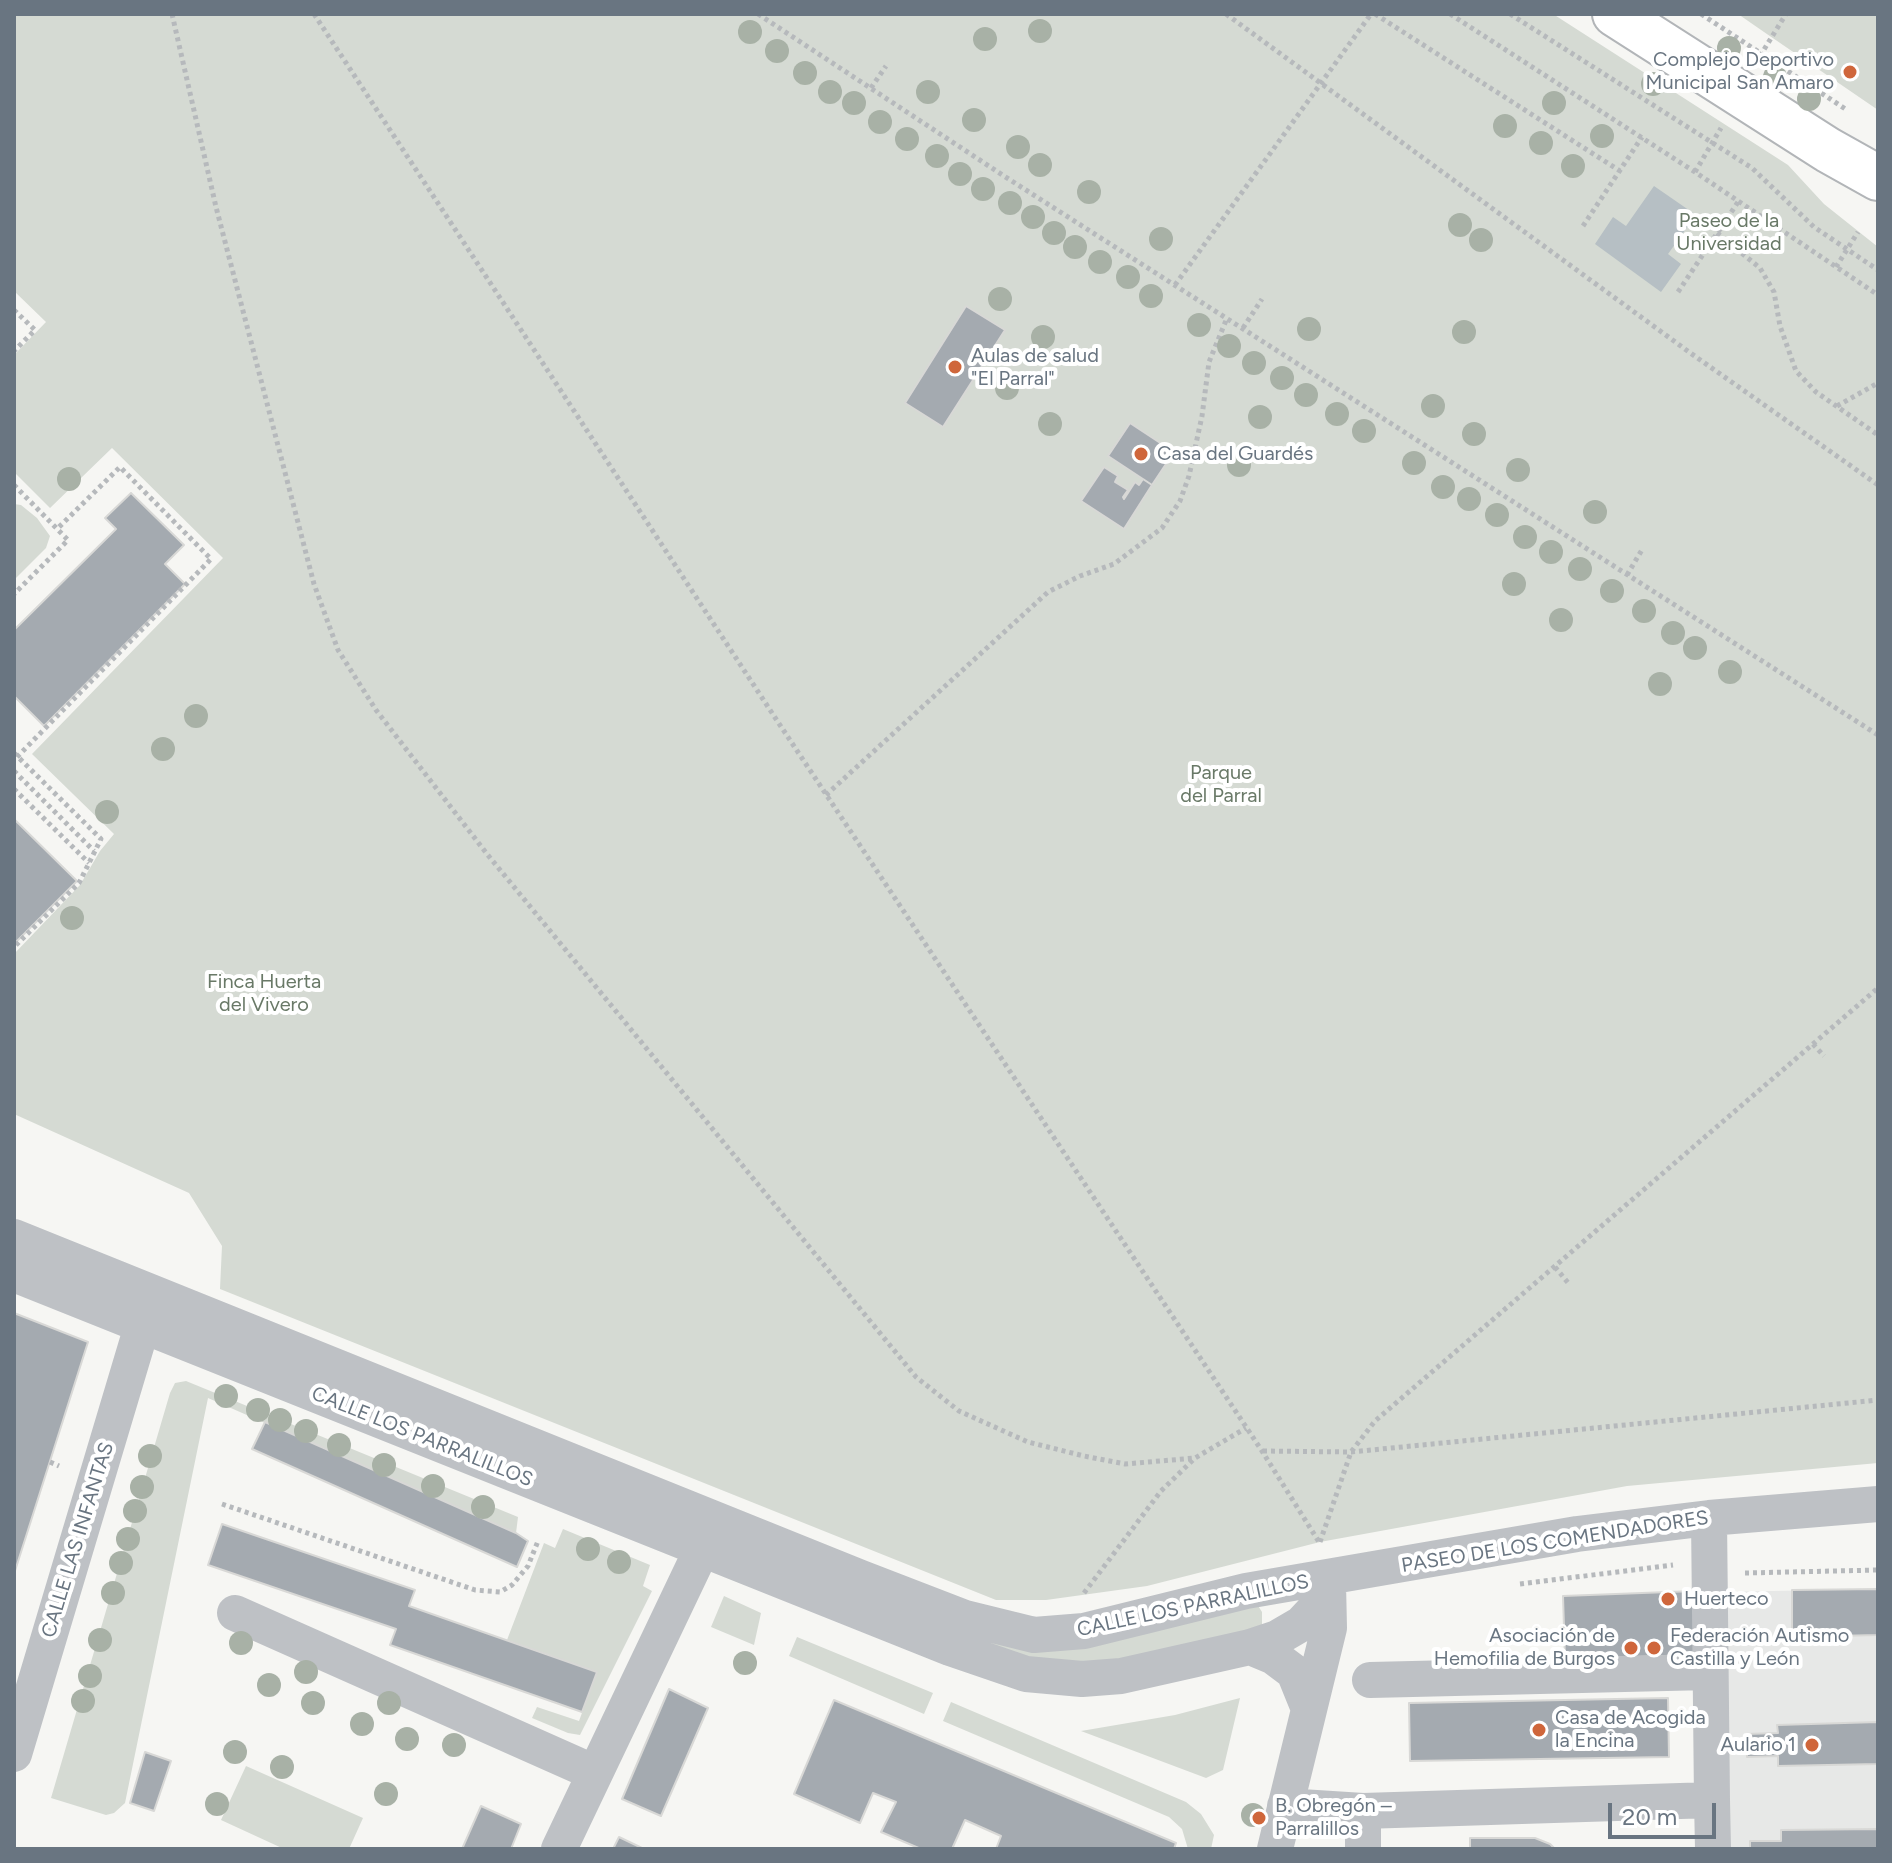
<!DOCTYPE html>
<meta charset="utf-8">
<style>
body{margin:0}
#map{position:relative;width:1892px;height:1863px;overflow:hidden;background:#f6f6f3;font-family:Figtree,sans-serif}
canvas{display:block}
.frame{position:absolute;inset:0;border:16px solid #697581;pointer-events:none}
.scale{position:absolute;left:1608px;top:1803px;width:108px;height:36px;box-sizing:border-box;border:4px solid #697581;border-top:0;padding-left:10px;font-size:24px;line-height:28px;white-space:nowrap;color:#697581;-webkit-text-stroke:6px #fff;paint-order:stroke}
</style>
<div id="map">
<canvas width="1892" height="1863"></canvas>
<div class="frame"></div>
<div class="scale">20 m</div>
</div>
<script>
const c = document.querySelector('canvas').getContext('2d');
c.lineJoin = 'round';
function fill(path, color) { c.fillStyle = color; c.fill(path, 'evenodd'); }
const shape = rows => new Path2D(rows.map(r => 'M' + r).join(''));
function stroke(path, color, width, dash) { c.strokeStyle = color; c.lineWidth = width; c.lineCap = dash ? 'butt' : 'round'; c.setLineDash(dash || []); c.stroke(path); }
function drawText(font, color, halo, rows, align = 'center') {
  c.font = font + ' Figtree,sans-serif'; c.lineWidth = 8; c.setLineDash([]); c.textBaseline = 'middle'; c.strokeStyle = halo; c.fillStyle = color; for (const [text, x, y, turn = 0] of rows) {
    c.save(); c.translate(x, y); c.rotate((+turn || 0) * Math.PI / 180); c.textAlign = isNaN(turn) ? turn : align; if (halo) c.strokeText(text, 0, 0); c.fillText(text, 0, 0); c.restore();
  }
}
fill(shape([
 [1878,1589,1878,1849,1725,1849,1720,1592]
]), '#e7e8e7');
fill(shape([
 [14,14,1553,14,1788,165,1824,204,1878,247,1878,1463,1627,1486,1320,1542,1147,1586,1046,1600,996,1600,220,1289,222,1246,189,1193,14,1114,14,954,80,885,100,851,114,834,32,754,223,558,112,448,50,508,14,472,14,355,46,322,14,291],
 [1738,14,1878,14,1878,110,1764,32],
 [14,504,21,505,37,518,50,536,46,548,14,580],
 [186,1381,518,1517,516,1533,208,1398,125,1803,114,1813,106,1815,51,1798,170,1393,175,1383],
 [563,1529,650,1565,643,1586,652,1591,580,1735,568,1733,532,1718,537,1707,579,1721,597,1672,507,1640,544,1543,555,1548],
 [724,1596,761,1613,754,1645,711,1627],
 [1255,1601,1262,1612,1262,1628,1084,1669,1021,1661,977,1635],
 [797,1637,933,1693,924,1714,789,1656],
 [1240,1698,1223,1770,1206,1778,1081,1731,1175,1715],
 [951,1702,1186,1802,1201,1814,1214,1835,1211,1849,1188,1849,1182,1829,1169,1817,943,1721],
 [246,1766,363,1818,349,1849,284,1849,221,1820]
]), '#d5dad3');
fill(shape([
 [1654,186,1696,215,1668,254,1681,264,1661,292,1595,244,1613,217,1626,226]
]), '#b6bfc4');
const building = shape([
 [966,306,1005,330,943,427,905,403,966,306],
 [1130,423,1174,452,1152,485,1108,456,1130,423],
 [1104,467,1118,476,1115,482,1128,490,1123,497,1124,499,1135,482,1139,485,1143,479,1152,485,1124,529,1081,501,1104,467],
 [131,493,184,545,165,564,185,584,44,726,14,696,14,630,116,529,105,518,131,493],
 [14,819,77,881,14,944,14,819],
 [14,1313,88,1342,14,1574,14,1313],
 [265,1422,516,1533,528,1541,517,1567,252,1449,265,1422],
 [222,1524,415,1590,409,1606,597,1672,582,1712,390,1645,396,1629,208,1565,222,1524],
 [1878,1589,1878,1635,1792,1637,1792,1590,1878,1589],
 [1695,1591,1697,1655,1565,1659,1563,1596,1695,1591],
 [669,1689,708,1708,661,1816,622,1799,669,1689],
 [1668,1698,1669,1757,1410,1761,1409,1703,1668,1698],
 [834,1700,1176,1843,1174,1849,996,1849,1001,1836,965,1820,952,1849,921,1849,881,1832,896,1802,873,1793,860,1823,794,1794,834,1700],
 [1878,1722,1878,1764,1778,1766,1778,1756,1747,1757,1746,1734,1778,1733,1777,1725,1878,1722],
 [145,1752,171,1761,154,1811,130,1803,145,1752],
 [481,1806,521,1824,511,1849,462,1849,481,1806],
 [1878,1829,1878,1849,1750,1849,1750,1841,1781,1841,1781,1830,1878,1829],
 [619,1837,644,1849,613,1849,619,1837],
 [1470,1838,1535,1838,1550,1844,1555,1849,1470,1849,1470,1838]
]);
fill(building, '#a4aab0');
stroke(building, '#d8d8d6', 2);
const highway = shape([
 [1615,14,1828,150,1878,178]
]);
stroke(highway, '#b2b5b8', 48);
stroke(shape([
 [172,14,216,207,314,584,338,650,376,710,487,854,916,1377,959,1411,1028,1442,1084,1456,1125,1464,1195,1458],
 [314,14,774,716,1262,1451,1319,1542],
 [758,14,1004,176,1878,735],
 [1226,14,1689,352,1878,485],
 [1375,14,1620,171],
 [1450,14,1695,172,1878,295],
 [1510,14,1752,168,1814,227,1878,270],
 [1701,14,1847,110],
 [1760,56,1786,14],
 [871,88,886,66],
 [1695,172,1721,128],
 [1583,226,1642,137],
 [1717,233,1760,268,1774,292,1780,326,1796,371,1816,392,1878,435],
 [1836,267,1858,232],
 [1175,285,1371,14],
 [1678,292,1738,202],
 [14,310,35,330,14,351],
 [1243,328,1262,299],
 [1837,406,1878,383],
 [14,485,68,540,14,594],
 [1627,575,1643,548],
 [14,753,101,839,79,883,14,947],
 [17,757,211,559,120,467,57,529],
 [14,771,94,851],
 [14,789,89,863],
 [826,795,1048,592,1080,576,1114,564,1162,528,1180,501,1189,476,1202,416,1209,362,1227,318],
 [1813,1044,1824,1056],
 [1555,1267,1569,1284],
 [1263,1451,1351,1452,1878,1400],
 [50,1462,59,1466],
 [222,1504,475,1590,500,1592,512,1585,528,1566,538,1541],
 [1320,1542,1351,1452,1375,1421,1878,988],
 [1745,1573,1878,1570],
 [1520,1584,1673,1565],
 [1084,1593,1161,1491,1195,1458,1246,1428]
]), '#b6b9bc', 5, [4, 4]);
stroke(shape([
 [14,1237,861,1578,965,1618,1034,1635,1084,1631,1246,1591,1577,1534,1709,1518,1878,1504],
 [14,1274,950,1648,1026,1674,1082,1679,1121,1676,1250,1647,1277,1638,1301,1624,1317,1607,1328,1578],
 [1709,1518,1712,1800],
 [235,1613,595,1773],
 [1250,1647,1274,1657,1294,1672,1309,1709],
 [1370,1680,1709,1672],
 [14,1754,149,1303],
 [1285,1806,1363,1811,1712,1800,1713,1849],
 [559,1849,702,1549,710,1541,722,1539],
 [1275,1849,1329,1628,1328,1583],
 [1363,1849,1363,1811]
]), '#bec1c5', 36);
stroke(highway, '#fff', 44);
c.fillStyle = '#a8b1a6';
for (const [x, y] of [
 [1040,31],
 [750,32],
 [985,39],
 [1729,48],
 [777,51],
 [805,73],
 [1775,77],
 [1653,84],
 [830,92],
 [928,92],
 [1809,99],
 [854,103],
 [1554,103],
 [974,120],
 [880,122],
 [1505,126],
 [1602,136],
 [907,139],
 [1541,143],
 [1018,147],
 [937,156],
 [1040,165],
 [1573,166],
 [960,174],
 [983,189],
 [1089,192],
 [1010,203],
 [1033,217],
 [1460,225],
 [1054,233],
 [1161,239],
 [1481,240],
 [1075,247],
 [1100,262],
 [1128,277],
 [1151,296],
 [1000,299],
 [1199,325],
 [1309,329],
 [1464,332],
 [1043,337],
 [1229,346],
 [1254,363],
 [1282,378],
 [1007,388],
 [1306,395],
 [1433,406],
 [1337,414],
 [1260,417],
 [1050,424],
 [1364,431],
 [1474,434],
 [1414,463],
 [1239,465],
 [1518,470],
 [69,479],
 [1443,487],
 [1469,499],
 [1595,512],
 [1497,515],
 [1525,537],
 [1551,552],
 [1580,569],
 [1514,584],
 [1612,591],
 [1644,611],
 [1561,620],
 [1673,633],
 [1695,648],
 [1730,672],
 [1660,684],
 [196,716],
 [163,749],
 [107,812],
 [72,918],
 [226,1396],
 [258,1410],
 [280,1420],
 [306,1431],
 [339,1445],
 [150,1456],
 [384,1465],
 [433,1486],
 [142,1487],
 [483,1507],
 [135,1511],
 [128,1539],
 [588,1549],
 [619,1562],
 [121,1563],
 [113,1593],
 [100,1640],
 [241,1643],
 [745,1663],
 [306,1672],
 [90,1676],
 [269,1685],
 [83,1701],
 [313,1703],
 [389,1703],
 [362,1724],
 [407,1739],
 [454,1745],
 [235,1752],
 [282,1767],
 [386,1794],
 [217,1804],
 [1253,1815]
]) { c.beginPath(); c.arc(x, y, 12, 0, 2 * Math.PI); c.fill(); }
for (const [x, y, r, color] of [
 [1850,72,8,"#cf663b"],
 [955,367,8,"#cf663b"],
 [1141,454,8,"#cf663b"],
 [1668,1599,8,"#cf663b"],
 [1631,1648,8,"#cf663b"],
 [1654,1648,8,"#cf663b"],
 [1539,1730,8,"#cf663b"],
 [1812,1745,8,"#cf663b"],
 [1259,1818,8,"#cf663b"]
]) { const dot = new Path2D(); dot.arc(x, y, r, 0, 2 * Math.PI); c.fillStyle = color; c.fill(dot); stroke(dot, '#fff', 3); }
drawText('20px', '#697581', '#fff', [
 ["Complejo Deportivo",1834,60,"right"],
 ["Municipal San Amaro",1834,83,"right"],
 ["Aulas de salud",971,356],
 ["\"El Parral\"",971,379],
 ["Casa del Guardés",1157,454],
 ["Huerteco",1684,1599],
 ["Asociación de",1615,1636,"right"],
 ["Hemofilia de Burgos",1615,1659,"right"],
 ["Federación Autismo",1670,1636],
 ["Castilla y León",1670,1659],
 ["Casa de Acogida",1555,1718],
 ["la Encina",1555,1741],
 ["Aulario 1",1796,1745,"right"],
 ["B. Obregón –",1275,1806],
 ["Parralillos",1275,1829]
], 'left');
drawText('20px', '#697967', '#fff', [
 ["Paseo de la",1729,221],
 ["Universidad",1729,244],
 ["Parque",1221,773],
 ["del Parral",1221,796],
 ["Finca Huerta",264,982],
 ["del Vivero",264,1005]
]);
drawText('20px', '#697581', '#fff', [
 ["CALLE LOS PARRALILLOS",422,1437,22],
 ["CALLE LAS INFANTAS",78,1540,-73],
 ["PASEO DE LOS COMENDADORES",1555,1542,-9],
 ["CALLE LOS PARRALILLOS",1193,1606,-12]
]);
</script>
